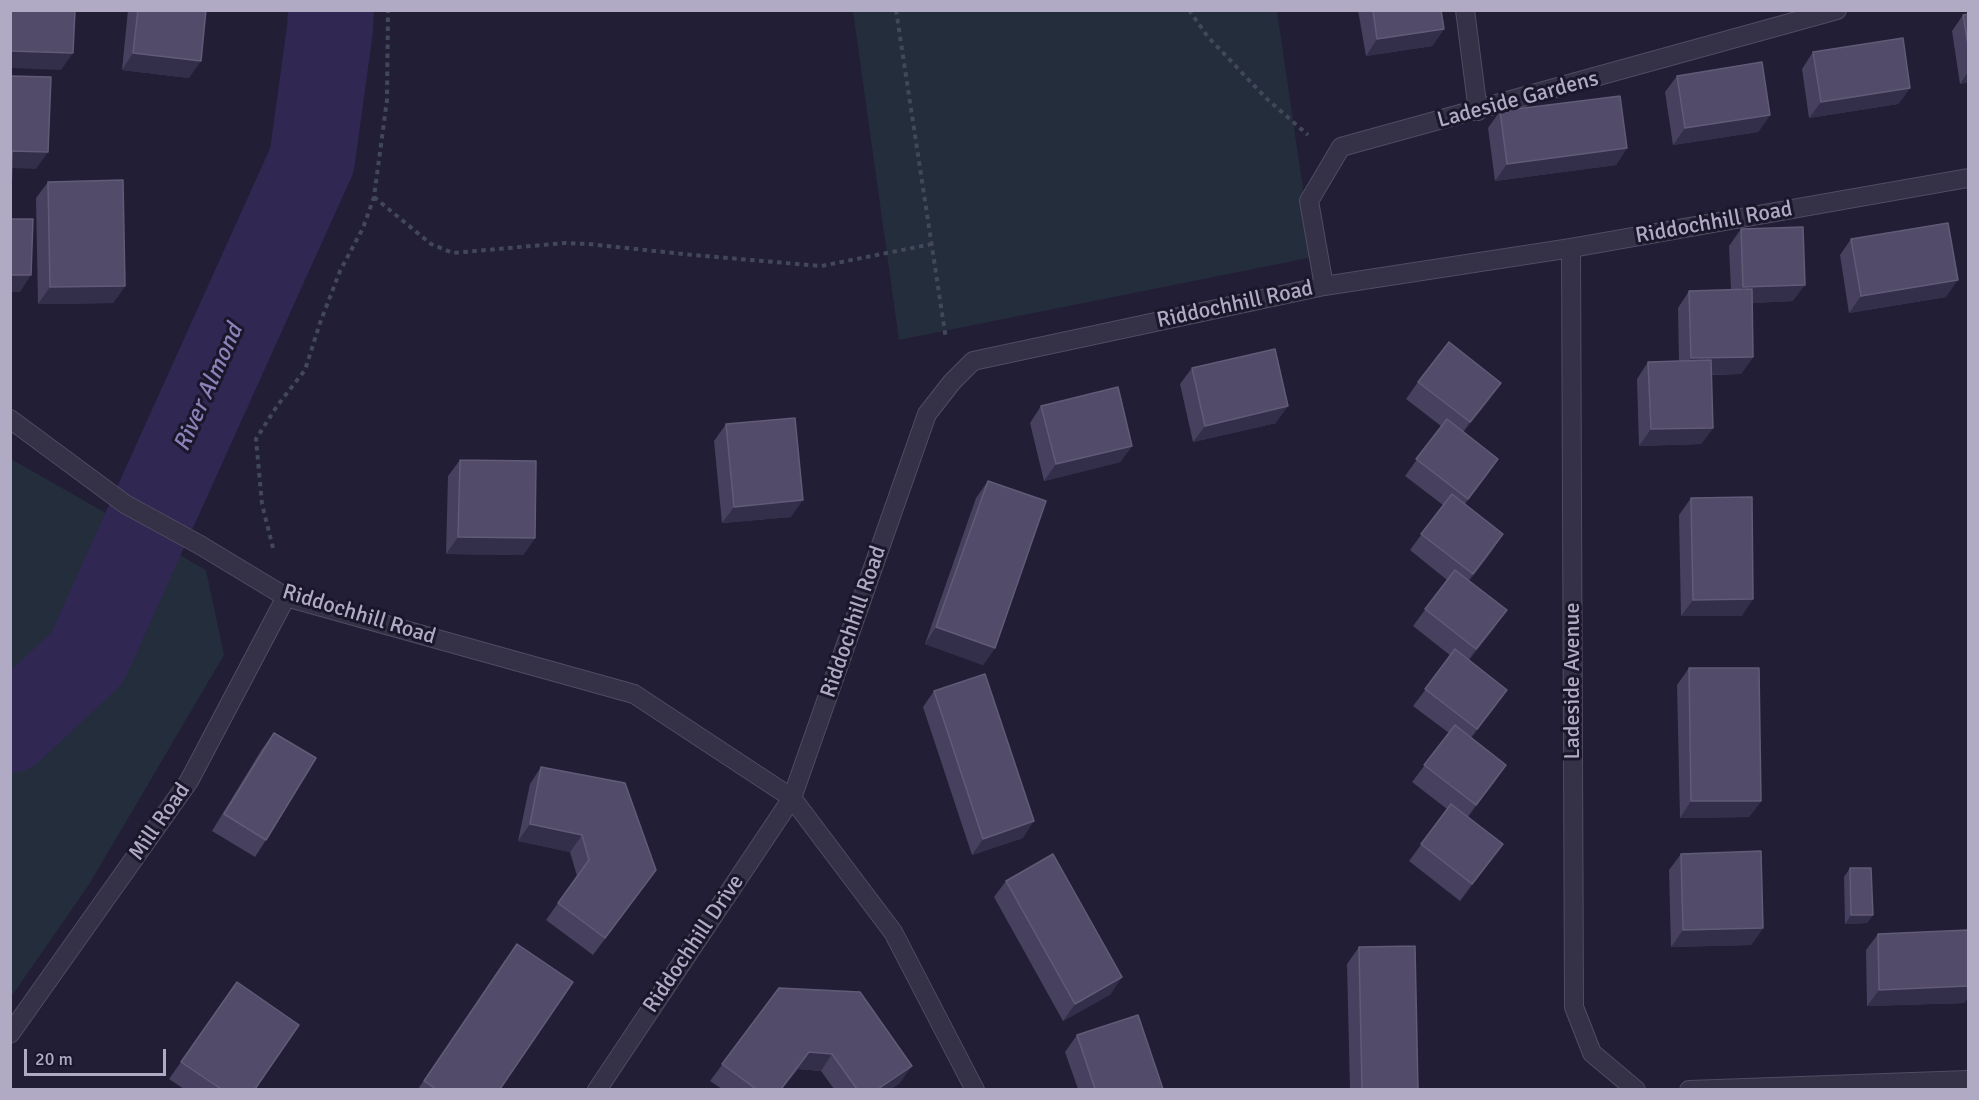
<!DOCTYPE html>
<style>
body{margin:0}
#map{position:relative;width:1979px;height:1100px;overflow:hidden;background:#221e36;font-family:Signika,sans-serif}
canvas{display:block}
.frame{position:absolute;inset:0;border:12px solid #b1aac4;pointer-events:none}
.scale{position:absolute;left:24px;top:1049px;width:142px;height:27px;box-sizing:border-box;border:3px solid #b1aac4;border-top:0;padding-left:8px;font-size:18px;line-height:21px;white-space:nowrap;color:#b1aac4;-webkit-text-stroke:4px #1b172b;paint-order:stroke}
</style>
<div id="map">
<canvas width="1979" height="1100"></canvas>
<div class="frame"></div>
<div class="scale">20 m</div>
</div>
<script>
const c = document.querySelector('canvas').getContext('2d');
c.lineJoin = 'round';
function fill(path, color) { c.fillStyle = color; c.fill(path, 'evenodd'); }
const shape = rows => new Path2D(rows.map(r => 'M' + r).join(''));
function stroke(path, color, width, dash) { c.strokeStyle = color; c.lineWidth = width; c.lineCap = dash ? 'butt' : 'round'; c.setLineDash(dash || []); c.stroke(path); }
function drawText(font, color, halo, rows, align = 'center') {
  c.font = font + ' Signika,sans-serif'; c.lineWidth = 6; c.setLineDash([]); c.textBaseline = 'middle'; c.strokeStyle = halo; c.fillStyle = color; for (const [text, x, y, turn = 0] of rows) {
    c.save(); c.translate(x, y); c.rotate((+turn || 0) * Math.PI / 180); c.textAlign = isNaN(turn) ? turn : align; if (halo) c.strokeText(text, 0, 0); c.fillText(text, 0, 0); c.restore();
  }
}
fill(shape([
 [853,11,1277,11,1313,257,899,340],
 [11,459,206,570,224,655,90,883,11,997]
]), '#232d3c');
stroke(shape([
 [10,730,87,658,312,160,330,29,331,10]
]), '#302753', 86);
const minor = shape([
 [1465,10,1478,111],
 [1571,248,1574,1007,1592,1053,1636,1090],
 [1324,286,1309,201,1341,147,1837,10],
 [10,419,125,504,200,545,286,597,634,694,792,798,597,1090],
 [10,1034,189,781,286,597],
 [975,1090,893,932,792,798,927,414,952,382,973,361,1324,286,1571,248,1968,178],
 [1689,1090,1968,1080]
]);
stroke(minor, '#514c62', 20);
stroke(shape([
 [896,10,946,339],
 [1189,10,1208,37,1267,99,1308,135],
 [374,197,431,244,453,253,565,243,588,244,693,255,821,266,932,244],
 [273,548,262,504,256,439,277,406,305,370,320,323,340,271,363,228,374,197,387,100,388,10]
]), '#424859', 4, [4.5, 4.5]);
stroke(minor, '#353147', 18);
fill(shape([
 [128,10,206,10,189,78,122,70],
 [1358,10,1441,10,1444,29,1432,46,1366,56],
 [1968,14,1968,82,1960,84,1952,31,1963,15],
 [1813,52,1910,88,1898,104,1809,118,1802,69],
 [1677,76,1770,115,1758,132,1673,145,1665,92],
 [1500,111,1627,148,1616,165,1495,181,1488,128],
 [48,182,125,286,113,303,38,304,36,198],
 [1741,229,1793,301,1752,303,1753,357,1741,374,1711,375,1713,428,1701,444,1639,446,1637,379,1648,362,1679,361,1678,308,1689,291,1731,290,1729,246],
 [1851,239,1946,297,1849,313,1840,255],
 [1192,368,1276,423,1193,442,1180,384],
 [1418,382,1489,400,1463,432,1498,459,1465,504,1492,551,1469,581,1495,627,1469,660,1495,707,1471,738,1506,765,1468,817,1503,844,1460,901,1409,861,1447,809,1412,782,1449,733,1413,706,1451,656,1413,626,1447,580,1410,550,1443,505,1405,476,1441,426,1406,399],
 [1041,406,1132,446,1120,462,1044,481,1030,423],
 [726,424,791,517,722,523,714,441],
 [460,460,535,538,523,555,446,554,448,476],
 [988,481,995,648,983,665,925,644,976,498],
 [1691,498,1742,616,1681,616,1679,515],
 [1689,668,1761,801,1749,817,1680,818,1677,685],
 [934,691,1023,838,972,855,923,707],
 [274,733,266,840,255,857,212,831,262,749],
 [541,767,644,886,593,955,546,920,577,876,570,852,518,841,530,784],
 [1681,854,1763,928,1751,945,1671,947,1669,870],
 [1850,868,1873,915,1867,923,1845,924,1844,877],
 [1006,881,1111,994,1063,1021,994,897],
 [1878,934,1965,1003,1867,1006,1866,950],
 [1359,947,1418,1089,1350,1089,1347,964],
 [505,960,500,1089,418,1089],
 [237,982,255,1089,184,1089,169,1079],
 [779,988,900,1083,891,1089,834,1089,821,1071,798,1069,782,1089,722,1089,710,1081],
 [1077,1035,1163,1089,1078,1089,1065,1052]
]), '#47415f');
fill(shape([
 [1444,29,1432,46,1366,56,1377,39],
 [10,51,73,53,61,70,10,68],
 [133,53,201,61,189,78,122,70],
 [1968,72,1968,82,1960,84],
 [1910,88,1898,104,1809,118,1821,102],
 [1770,115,1758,132,1673,145,1685,128],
 [1627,148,1616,165,1495,181,1507,164],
 [12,151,48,152,36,169,10,168],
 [10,275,31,275,20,292,10,292],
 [1958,280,1946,297,1849,313,1861,296],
 [1805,285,1793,301,1731,304,1743,287],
 [125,286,113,303,38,304,50,287],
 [1753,357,1741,374,1679,375,1691,358],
 [1501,383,1489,400,1458,439,1470,422],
 [1288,406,1276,423,1193,442,1205,426],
 [1713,428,1701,444,1639,446,1651,429],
 [1132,446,1120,462,1044,481,1056,464],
 [1498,459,1487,476,1456,516,1468,499],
 [803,500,791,517,722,523,734,507],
 [1503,534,1492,551,1461,591,1473,574],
 [458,537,535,538,523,555,446,554],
 [1753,599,1742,616,1681,616,1693,600],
 [1507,610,1495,627,1464,666,1476,649],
 [936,627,995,648,983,665,925,644],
 [1507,690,1495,707,1465,746,1477,729],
 [1506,765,1495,782,1464,822,1476,805],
 [1691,801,1761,801,1749,817,1680,818],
 [1034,821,1023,838,972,855,983,839],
 [530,824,582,835,570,852,518,841],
 [1503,844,1491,861,1460,901,1472,884],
 [1851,915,1873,915,1867,923,1845,924],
 [1763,928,1751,945,1671,947,1683,930],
 [1122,977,1111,994,1063,1021,1075,1004],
 [1968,986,1968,997,1965,1003,1867,1006,1879,990],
 [809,1052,832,1054,821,1071,798,1069,782,1089,781,1089],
 [912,1066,900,1083,891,1089,878,1089]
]), '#332e4a');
const building = shape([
 [10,10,75,10,73,53,10,51,10,10],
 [138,10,206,10,201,61,133,53,138,10],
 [1373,10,1441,10,1444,29,1377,39,1373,10],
 [1968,14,1968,45,1963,15,1968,14],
 [1903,38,1910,88,1821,102,1813,52,1903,38],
 [1762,62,1770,115,1685,128,1677,76,1762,62],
 [10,76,51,77,48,152,12,151,11,195,10,76],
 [1620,96,1627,148,1507,164,1500,111,1620,96],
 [123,180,125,286,50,287,48,182,123,180],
 [10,219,33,219,31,275,10,275,10,219],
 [1948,223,1958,280,1861,296,1851,239,1948,223],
 [1803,227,1805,285,1743,287,1741,229,1803,227],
 [1752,289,1753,357,1691,358,1689,291,1752,289],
 [1449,342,1501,383,1470,422,1418,382,1449,342],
 [1275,349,1288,406,1205,426,1192,368,1275,349],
 [1711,360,1713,428,1651,429,1648,362,1711,360],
 [1118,387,1132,446,1056,464,1041,406,1118,387],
 [795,418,803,500,734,507,726,424,795,418],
 [1447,419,1498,459,1468,499,1416,459,1447,419],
 [460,460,536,461,535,538,458,537,460,460],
 [988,481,1046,501,995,648,936,627,988,481],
 [1452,494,1503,534,1473,574,1421,534,1452,494],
 [1752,497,1753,599,1693,600,1691,498,1752,497],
 [1455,570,1507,610,1476,649,1425,609,1455,570],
 [1455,649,1507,690,1477,729,1425,689,1455,649],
 [1689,668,1759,668,1761,801,1691,801,1689,668],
 [985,674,1034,821,983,839,934,691,985,674],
 [1455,725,1506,765,1476,805,1424,765,1455,725],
 [274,733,316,758,266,840,224,814,274,733],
 [541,767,625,783,656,870,605,938,558,903,589,860,582,835,530,824,541,767],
 [1451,804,1503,844,1472,884,1421,844,1451,804],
 [1761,851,1763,928,1683,930,1681,854,1761,851],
 [1053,854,1122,977,1075,1004,1006,881,1053,854],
 [1850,868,1871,868,1873,915,1851,915,1850,868],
 [1968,930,1968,986,1879,990,1878,934,1968,930],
 [517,944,573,982,500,1089,436,1089,424,1081,517,944],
 [1415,946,1418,1089,1362,1089,1359,947,1415,946],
 [237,982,299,1025,255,1089,221,1089,181,1062,237,982],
 [779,988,860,992,912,1066,878,1089,857,1089,832,1054,809,1052,781,1089,756,1089,722,1064,779,988],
 [1138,1015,1163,1089,1095,1089,1077,1035,1138,1015]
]);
fill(building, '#524c6a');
stroke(building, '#615b78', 1.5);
drawText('22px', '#b1aac4', '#1b172b', [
 ["Ladeside Gardens",1518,100,-15],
 ["Riddochhill Road",1714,223,-10],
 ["Riddochhill Road",1235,305,-12],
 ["Riddochhill Road",359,615,17],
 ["Riddochhill Road",854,622,-71],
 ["Ladeside Avenue",1573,681,-90],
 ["Mill Road",160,822,-55],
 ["Riddochhill Drive",694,944,-56]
]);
drawText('italic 24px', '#8b81b8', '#1b172b', [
 ["River Almond",209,388,-66]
]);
</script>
